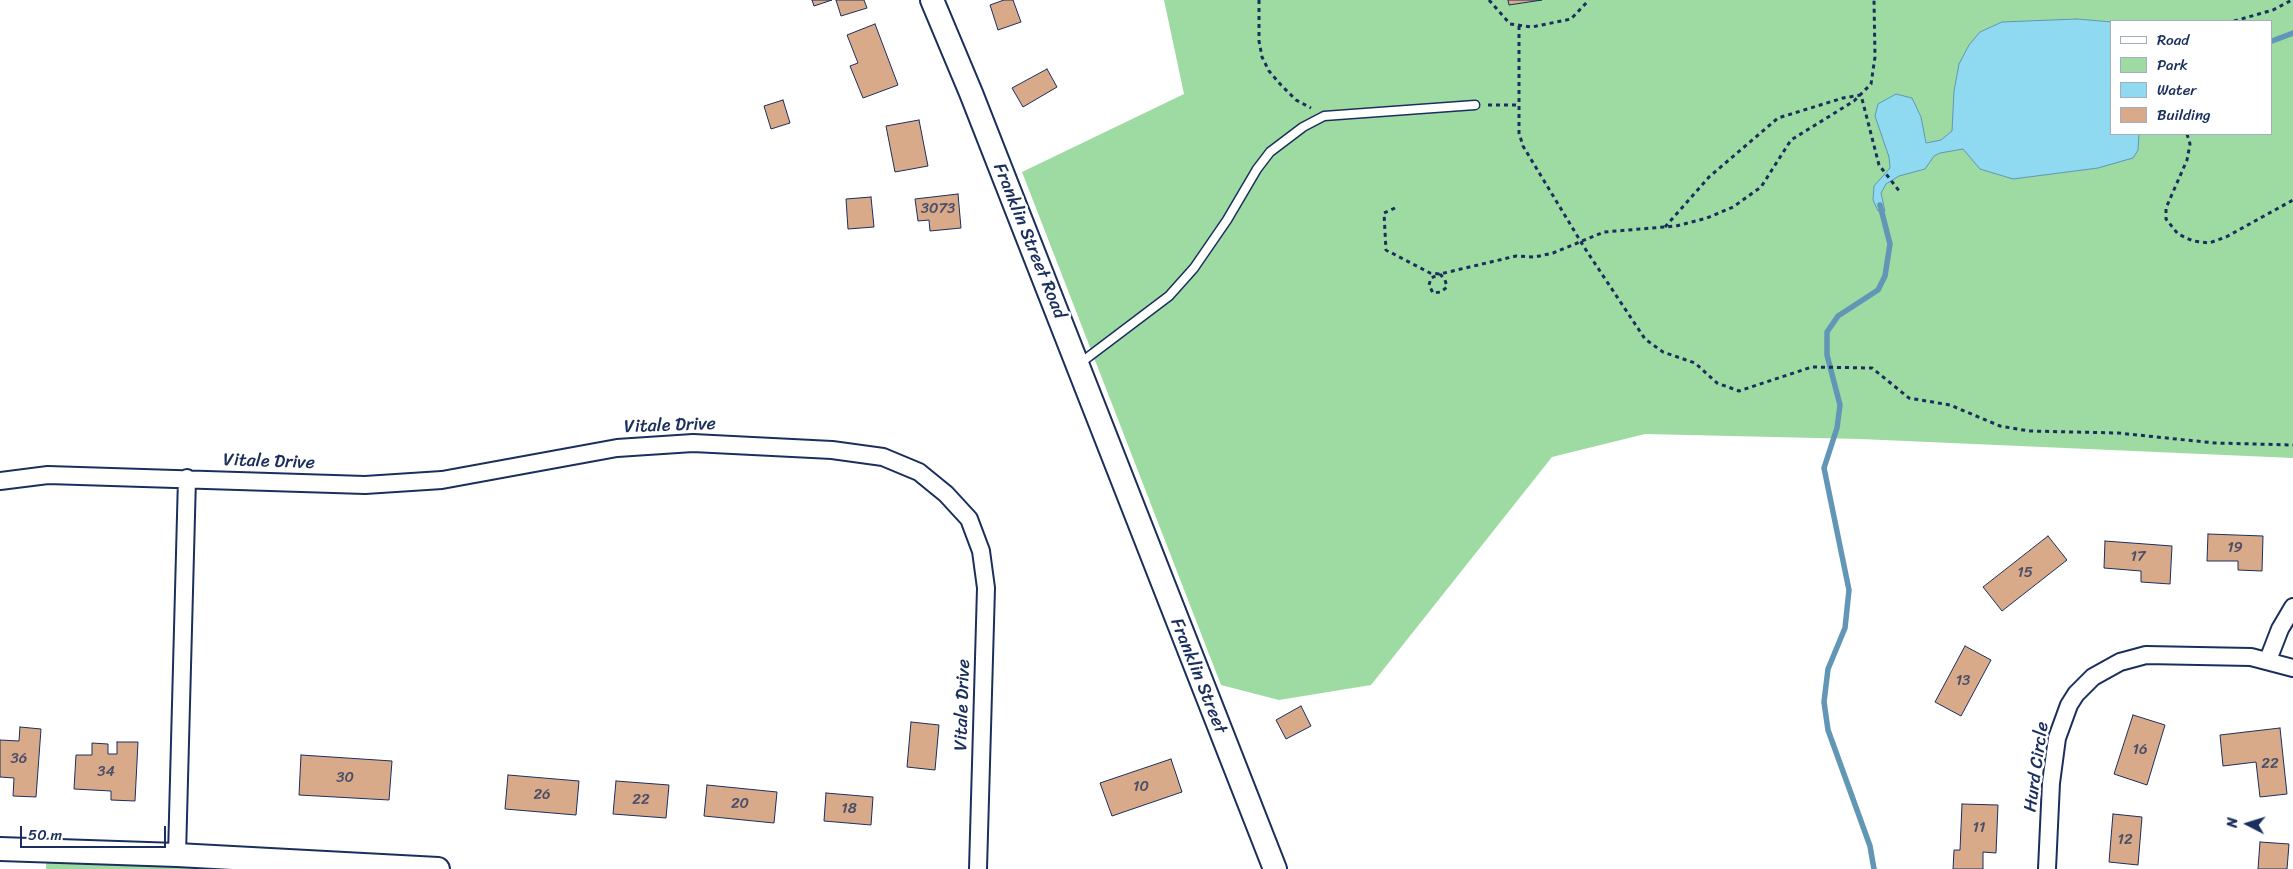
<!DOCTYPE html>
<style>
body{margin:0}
#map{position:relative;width:2293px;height:869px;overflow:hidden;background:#fff;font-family:Sriracha,sans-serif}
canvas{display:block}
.legend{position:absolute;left:2110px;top:20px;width:162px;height:115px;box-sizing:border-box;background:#fff;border:1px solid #a4acbf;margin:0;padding:6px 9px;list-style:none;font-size:15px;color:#1b2f5e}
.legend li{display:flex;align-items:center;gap:10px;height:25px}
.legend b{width:25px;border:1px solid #a4acbf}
.north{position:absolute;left:2223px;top:799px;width:50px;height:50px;-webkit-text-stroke:4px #fff;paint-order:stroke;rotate:275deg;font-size:14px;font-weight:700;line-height:20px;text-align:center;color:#1b2f5e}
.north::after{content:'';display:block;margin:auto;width:18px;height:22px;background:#1b2f5e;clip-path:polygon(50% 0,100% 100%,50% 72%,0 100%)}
.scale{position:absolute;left:20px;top:826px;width:146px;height:22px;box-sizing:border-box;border:2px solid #1b2f5e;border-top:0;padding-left:6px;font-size:15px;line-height:18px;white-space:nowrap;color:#1b2f5e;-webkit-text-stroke:4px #fff;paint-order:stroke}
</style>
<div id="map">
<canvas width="2293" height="869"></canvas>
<ul class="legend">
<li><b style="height:6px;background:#fff"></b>Road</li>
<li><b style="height:14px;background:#9edba2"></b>Park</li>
<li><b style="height:14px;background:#8fdaf0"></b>Water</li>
<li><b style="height:14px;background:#d8aa89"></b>Building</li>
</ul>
<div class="north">N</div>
<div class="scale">50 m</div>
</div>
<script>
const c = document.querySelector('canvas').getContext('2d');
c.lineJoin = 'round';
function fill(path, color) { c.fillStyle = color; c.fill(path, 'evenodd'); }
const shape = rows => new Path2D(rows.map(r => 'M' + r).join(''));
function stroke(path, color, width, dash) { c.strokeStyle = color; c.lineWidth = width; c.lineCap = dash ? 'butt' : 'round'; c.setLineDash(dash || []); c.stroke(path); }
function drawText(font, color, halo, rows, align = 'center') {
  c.font = font + ' Sriracha,sans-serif'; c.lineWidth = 5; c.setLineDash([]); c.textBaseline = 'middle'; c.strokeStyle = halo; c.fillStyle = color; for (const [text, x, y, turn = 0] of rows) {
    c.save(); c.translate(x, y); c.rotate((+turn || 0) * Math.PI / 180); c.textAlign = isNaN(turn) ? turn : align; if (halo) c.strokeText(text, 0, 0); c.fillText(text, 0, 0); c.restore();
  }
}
fill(shape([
 [1164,0,2293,0,2293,458,1860,439,1645,434,1552,457,1371,685,1279,700,1221,685,1022,172,1184,94],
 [2112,21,2272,21,2272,134,2112,134],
 [47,851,337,869,46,869]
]), '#9edba2');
const water = shape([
 [2077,19,2112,22,2112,134,2139,134,2138,150,2133,158,2098,168,2013,179,1980,169,1963,149,1940,153,1934,156,1925,169,1899,176,1886,184,1881,193,1885,211,1878,211,1873,200,1874,186,1890,168,1889,157,1875,116,1878,104,1896,94,1912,98,1921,117,1926,143,1941,140,1952,131,1954,91,1959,64,1969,45,1980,32,2002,22,2077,19]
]);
fill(water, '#8fdaf0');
stroke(water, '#6196b6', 1);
stroke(shape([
 [2272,41,2293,33],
 [1874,869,1870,846,1828,730,1824,702,1828,669,1845,628,1849,590,1824,468,1837,428,1840,405,1827,355,1827,332,1838,316,1878,290,1885,276,1890,244,1880,205]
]), '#6196b6', 5.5);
const building = shape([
 [812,0,832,0,814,6,812,0],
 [836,0,864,0,867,8,841,16,836,0],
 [1004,0,1013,0,1021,22,998,30,990,5,1004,0],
 [1508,0,1542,0,1509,5,1508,0],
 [875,24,898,85,863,98,850,66,858,63,847,35,875,24],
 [1047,69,1057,87,1023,107,1012,88,1047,69],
 [783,100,790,123,771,129,764,106,783,100],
 [919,120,928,166,895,172,886,126,919,120],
 [958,194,961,228,930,231,929,220,918,221,915,199,958,194],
 [871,197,874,227,848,229,846,199,871,197],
 [2208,534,2263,536,2262,571,2238,570,2238,561,2207,561,2208,534],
 [2048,536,2067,560,2002,611,1983,587,2048,536],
 [2105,541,2172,546,2170,584,2141,582,2141,571,2104,568,2105,541],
 [1965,646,1991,660,1961,716,1935,702,1965,646],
 [1301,706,1311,726,1286,739,1276,720,1301,706],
 [2133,715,2165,725,2147,785,2114,774,2133,715],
 [911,722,939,725,935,770,907,767,911,722],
 [20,727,41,729,36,797,13,796,14,778,0,777,0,740,19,741,20,727],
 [2280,728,2287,794,2260,797,2256,762,2223,766,2220,735,2280,728],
 [117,742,138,742,135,801,111,800,111,791,74,789,76,755,92,755,92,743,108,744,108,754,117,754,117,742],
 [301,755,392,761,389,800,299,795,301,755],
 [1171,759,1182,792,1112,816,1100,783,1171,759],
 [508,775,579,781,576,815,505,809,508,775],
 [616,781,669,785,666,818,613,814,616,781],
 [707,785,777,792,774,823,704,816,707,785],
 [826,793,873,797,871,825,824,821,826,793],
 [1962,804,1998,805,1996,853,1983,852,1983,869,1953,869,1954,850,1960,850,1962,804],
 [2113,814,2142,817,2138,865,2109,862,2113,814],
 [2260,842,2289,844,2287,869,2258,869,2260,842]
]);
fill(building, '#d8aa89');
stroke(building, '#1b2f5e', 1);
const lane = shape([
 [1079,364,1169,296,1194,268,1227,220,1257,169,1270,152,1303,127,1324,116,1475,105]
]);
const street = shape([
 [0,481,48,475,365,485,442,480,617,448,693,443,832,450,883,457,919,472,946,494,969,519,981,551,986,588,978,869],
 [2268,660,2280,629,2293,607],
 [177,855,187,478],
 [2047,869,2051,783,2057,738,2069,705,2076,694,2093,677,2120,662,2146,655,2251,657,2293,668]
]);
const secondary = shape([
 [932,0,971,93,1275,869],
 [0,849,177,855,438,869]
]);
stroke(lane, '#1b2f5e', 11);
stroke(street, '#1b2f5e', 20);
stroke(secondary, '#1b2f5e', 26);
stroke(shape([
 [1259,0,1259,41,1262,57,1269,71,1281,85,1296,100,1311,108],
 [1489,0,1510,24,1532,27,1571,19,1589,0],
 [2234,21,2273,10,2292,0],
 [1519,26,1519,133,1523,146,1584,247,1645,339,1663,352,1695,363,1717,383,1739,391,1812,367,1872,368,1909,398,1950,405,2000,426,2029,431,2118,433,2215,443,2293,445],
 [1488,105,1519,105],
 [2187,134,2190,144,2187,160,2166,208,2166,219,2178,234,2193,241,2209,243,2226,237,2293,200],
 [1395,208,1384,213,1386,250,1430,273,1440,274,1516,256,1535,257,1553,253,1604,232,1676,226,1707,218,1733,207,1761,187,1791,140,1854,101,1871,84,1875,57,1874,0],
 [1665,227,1709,177,1778,118,1843,98,1861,95,1879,165,1900,192],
 [1440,274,1445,280,1447,287,1441,292,1433,293,1429,285,1431,278,1440,274]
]), '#1b2f5e', 3, [4, 4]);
stroke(lane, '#fff', 8);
stroke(street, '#fff', 16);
stroke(secondary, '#fff', 22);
drawText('15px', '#4a4e69', null, [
 ["3073",938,209],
 ["19",2235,548],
 ["17",2138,557],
 ["15",2025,573],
 ["13",1963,681],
 ["16",2140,750],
 ["36",19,759],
 ["22",2270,764],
 ["34",106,772],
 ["30",345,778],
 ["10",1141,787],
 ["26",542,795],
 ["22",641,800],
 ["20",740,804],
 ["18",849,809],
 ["11",1979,828],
 ["12",2125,840]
]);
drawText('18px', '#1b2f5e', '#fff', [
 ["Franklin Street Road",1029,241,68],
 ["Vitale Drive",670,426,-2],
 ["Vitale Drive",269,462,2],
 ["Franklin Street",1198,676,68],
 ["Vitale Drive",963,705,-88],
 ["Hurd Circle",2037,767,-82]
]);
</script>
